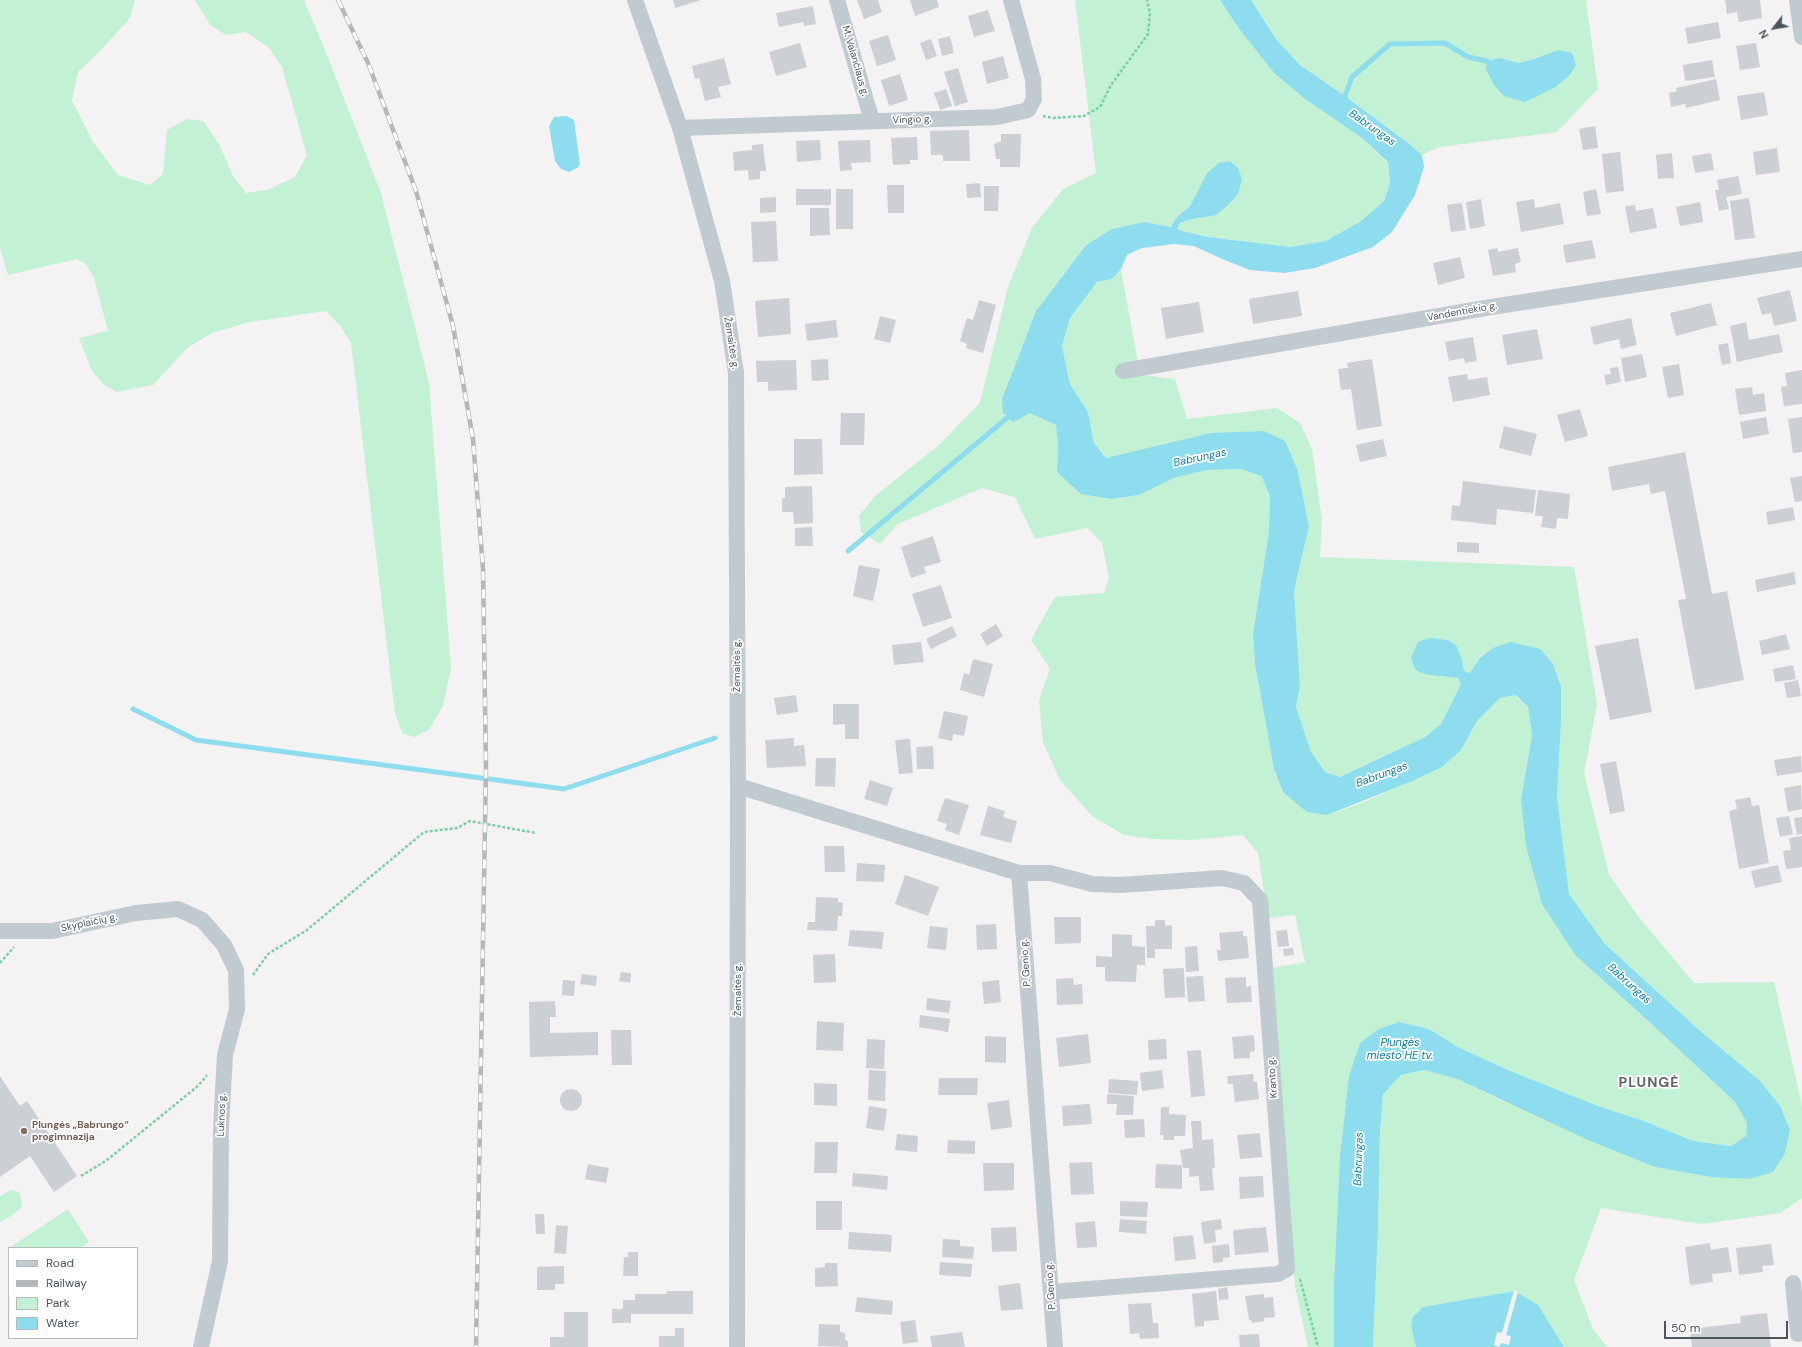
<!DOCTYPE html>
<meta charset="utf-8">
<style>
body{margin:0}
#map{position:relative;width:1802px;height:1347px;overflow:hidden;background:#f4f2f2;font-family:"DM Sans",sans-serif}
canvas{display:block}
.legend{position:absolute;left:8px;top:1247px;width:130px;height:92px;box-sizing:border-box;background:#fff;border:1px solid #b6bbbf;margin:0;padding:5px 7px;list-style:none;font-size:12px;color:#495660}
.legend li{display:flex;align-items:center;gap:8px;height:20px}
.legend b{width:20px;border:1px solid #b6bbbf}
.north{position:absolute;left:1754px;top:8px;width:40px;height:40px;-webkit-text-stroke:3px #fff;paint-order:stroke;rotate:239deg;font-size:11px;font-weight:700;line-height:16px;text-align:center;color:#495660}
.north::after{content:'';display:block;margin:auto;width:14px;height:18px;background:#495660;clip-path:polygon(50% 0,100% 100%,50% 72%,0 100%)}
.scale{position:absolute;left:1664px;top:1321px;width:124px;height:18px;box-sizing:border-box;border:2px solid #495660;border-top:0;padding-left:5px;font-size:12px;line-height:14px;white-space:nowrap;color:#495660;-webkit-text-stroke:3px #fff;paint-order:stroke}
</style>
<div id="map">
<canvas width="1802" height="1347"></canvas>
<ul class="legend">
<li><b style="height:5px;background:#c0cad1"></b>Road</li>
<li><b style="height:5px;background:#b4b8bc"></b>Railway</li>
<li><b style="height:11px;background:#c2f1d3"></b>Park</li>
<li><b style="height:11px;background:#8eddee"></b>Water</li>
</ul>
<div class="north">N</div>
<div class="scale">50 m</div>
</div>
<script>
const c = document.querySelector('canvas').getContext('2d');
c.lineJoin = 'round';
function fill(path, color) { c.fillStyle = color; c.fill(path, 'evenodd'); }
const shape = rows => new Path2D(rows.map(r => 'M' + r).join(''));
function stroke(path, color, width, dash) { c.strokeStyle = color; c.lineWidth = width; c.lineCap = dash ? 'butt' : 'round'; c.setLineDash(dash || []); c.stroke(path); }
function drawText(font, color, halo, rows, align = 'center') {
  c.font = font + ' "DM Sans",sans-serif'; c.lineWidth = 3.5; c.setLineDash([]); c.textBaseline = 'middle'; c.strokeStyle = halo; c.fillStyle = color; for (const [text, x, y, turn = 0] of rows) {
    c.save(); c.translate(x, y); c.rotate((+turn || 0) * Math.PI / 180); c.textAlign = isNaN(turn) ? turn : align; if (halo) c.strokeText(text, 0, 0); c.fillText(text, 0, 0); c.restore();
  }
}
fill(shape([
 [0,0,135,0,130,18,101,50,78,72,72,101,93,142,118,175,150,185,163,174,167,130,187,119,203,121,219,144,233,176,246,193,267,190,295,177,307,155,282,67,269,48,246,32,226,35,210,25,195,0,304,0,325,50,381,193,429,383,451,668,443,706,429,730,414,737,402,733,395,713,351,343,342,328,326,311,249,322,212,333,187,348,153,385,117,392,104,385,92,371,79,338,108,331,94,278,86,264,77,259,8,275,0,248],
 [1075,0,1220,0,1240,30,1274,73,1305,99,1362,138,1388,163,1390,183,1384,201,1361,221,1326,241,1290,247,1208,237,1182,231,1177,229,1180,223,1188,220,1202,218,1207,173,1190,206,1177,217,1171,227,1144,222,1112,229,1086,245,1036,311,1002,399,1056,425,1058,446,1057,472,1111,499,1139,495,1174,478,1207,470,1241,469,1261,476,1270,496,1269,531,1253,634,1255,664,1274,769,1283,792,1327,815,1362,803,1441,767,1461,750,1477,721,1500,698,1515,695,1528,707,1532,735,1521,799,1576,956,1645,1018,1735,1102,1747,1123,1746,1136,1731,1146,1693,1141,1644,1121,1598,1106,1508,1070,1458,1047,1429,1029,1360,1043,1349,1075,1340,1155,1334,1284,1334,1347,1308,1347,1295,1286,1272,968,1305,962,1295,915,1268,918,1258,853,1243,835,1191,840,1153,839,1124,835,1092,816,1060,780,1043,742,1039,700,1050,669,1031,640,1055,597,1104,593,1109,578,1102,543,1088,528,1035,539,1015,497,982,488,898,524,880,544,861,532,859,516,875,496,939,445,980,403,1008,287,1032,228,1063,189,1096,173],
 [1251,0,1586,0,1598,89,1557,132,1439,147,1422,155,1408,143,1345,96,1300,65,1276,39],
 [1558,50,1494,85,1500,58,1518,63,1534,59],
 [1121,269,1140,375,1175,379,1187,419,1277,408,1300,423,1312,449,1322,521,1320,557,1574,567,1597,704,1584,773,1609,875,1638,916,1694,983,1774,982,1802,1106,1802,1198,1780,1213,1701,1224,1601,1208,1574,1280,1593,1329,1607,1347,1564,1347,1561,1344,1411,1326,1416,1347,1373,1347,1378,1227,1380,1133,1383,1093,1401,1075,1424,1070,1457,1079,1496,1098,1655,1167,1710,1177,1749,1179,1760,1081,1698,1029,1605,944,1569,894,1557,796,1561,723,1493,648,1481,658,1471,673,1464,671,1462,660,1430,675,1458,678,1461,684,1441,724,1425,737,1340,777,1325,772,1311,752,1296,707,1300,684,1294,591,1309,526,1298,471,1141,451,1106,458,1094,443,1088,412,1070,384,1062,346,1070,318,1090,291,1097,282,1112,279],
 [11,1190,19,1192,22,1202,21,1208,8,1218,0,1222,0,1196],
 [68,1209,89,1242,80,1248,9,1248]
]), '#c2f1d3');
fill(shape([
 [1220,0,1251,0,1276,39,1300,65,1345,96,1408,143,1422,155,1424,167,1415,195,1392,232,1373,247,1315,268,1284,273,1250,270,1222,259,1194,246,1174,244,1142,248,1127,255,1121,269,1112,279,1097,282,1070,318,1062,346,1070,384,1088,412,1094,443,1106,458,1211,433,1264,431,1285,441,1298,471,1309,526,1294,591,1300,685,1296,707,1311,752,1325,772,1340,777,1425,737,1441,724,1461,684,1458,678,1430,675,1421,673,1415,669,1411,658,1418,642,1430,638,1447,640,1456,645,1462,660,1464,671,1470,673,1480,658,1493,648,1511,642,1540,649,1553,664,1561,687,1561,723,1557,796,1569,894,1605,944,1698,1029,1760,1081,1780,1106,1790,1130,1785,1153,1773,1172,1749,1179,1710,1177,1655,1167,1588,1140,1457,1079,1424,1070,1401,1075,1383,1094,1380,1133,1378,1227,1373,1347,1334,1347,1334,1284,1340,1155,1349,1075,1360,1043,1379,1029,1399,1022,1429,1029,1458,1047,1508,1070,1598,1106,1644,1121,1693,1141,1731,1146,1746,1136,1747,1123,1735,1102,1645,1018,1576,956,1542,904,1526,846,1521,799,1532,735,1528,707,1516,695,1500,698,1477,721,1461,750,1442,767,1410,782,1327,815,1307,812,1283,792,1274,769,1255,664,1253,634,1269,531,1270,496,1261,476,1241,469,1207,470,1174,478,1139,495,1111,499,1081,494,1057,472,1058,446,1056,425,1030,413,1013,422,1003,413,1002,399,1036,311,1086,245,1112,229,1144,222,1171,227,1177,217,1190,206,1207,173,1219,163,1230,161,1238,168,1242,179,1238,194,1227,206,1216,215,1188,220,1180,223,1177,229,1182,231,1208,237,1290,247,1326,241,1361,221,1384,201,1390,183,1388,162,1362,138,1305,99,1274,73,1240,30],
 [1558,50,1572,53,1576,65,1570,75,1554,88,1525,102,1504,96,1494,85,1486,69,1487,61,1500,58,1518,63,1534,59],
 [566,116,574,120,580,165,577,168,569,172,561,169,555,161,549,126,554,117],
 [1515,1291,1538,1305,1564,1347,1416,1347,1411,1326,1413,1317,1423,1307]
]), '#8eddee');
fill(shape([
 [1514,1290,1518,1292,1506,1335,1511,1336,1509,1345,1501,1343,1499,1347,1494,1345,1497,1332,1502,1333]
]), '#f4f2f2');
stroke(shape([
 [1345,101,1345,96,1352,77,1390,44,1445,43,1468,57,1487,61],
 [848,551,1013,413],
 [133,709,196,740,564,789,715,738]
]), '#8eddee', 5);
fill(shape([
 [673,0,701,0,675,8],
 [857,0,878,0,882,12,864,19],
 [910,0,937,0,939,7,915,16],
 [1725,0,1760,0,1762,18,1739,22,1737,12,1727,14],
 [813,6,816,24,804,26,803,22,779,27,776,13],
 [988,10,995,31,974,37,968,16],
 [1718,22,1721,38,1688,44,1685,28],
 [888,35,896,60,877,66,869,41],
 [950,36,954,53,942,56,938,39],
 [931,39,937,56,926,60,920,43],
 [800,43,807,67,776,76,769,52],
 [1756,43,1760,67,1740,70,1736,46],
 [1003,56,1009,78,987,84,982,62],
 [724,58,731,84,718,87,721,97,705,101,699,78,695,79,692,66],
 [1712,60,1715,77,1685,81,1683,65],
 [958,68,968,102,955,106,944,72],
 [900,74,908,100,889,106,881,80],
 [1716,79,1720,100,1686,108,1685,104,1671,107,1669,93,1677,91,1676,88],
 [946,89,952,106,940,110,934,93],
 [1764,92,1768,115,1741,120,1737,96],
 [1595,126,1598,148,1583,150,1579,129],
 [969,130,970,161,943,161,943,155,931,155,930,131],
 [1001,134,1021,134,1020,167,1000,167,1000,159,996,159,994,144,1001,141],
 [917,137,918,160,910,160,910,164,893,165,891,138],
 [820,140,821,160,797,162,796,141],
 [870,140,871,162,851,163,852,170,840,171,838,141],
 [763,144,766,171,760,171,760,179,749,180,748,170,734,171,733,152,752,150,752,145],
 [1777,148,1780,172,1756,175,1753,152],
 [1620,152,1624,191,1606,193,1602,154],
 [1672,153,1674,178,1658,179,1656,155],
 [1711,153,1714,170,1695,173,1692,156],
 [1738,176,1742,194,1726,197,1729,209,1719,211,1715,190,1719,190,1717,180],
 [980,183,981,197,967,198,966,184],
 [887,185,904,185,904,213,888,213],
 [984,186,999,186,998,211,984,211],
 [796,189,831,189,831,205,796,205],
 [836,189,853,189,853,229,836,229],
 [1596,189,1601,214,1587,216,1583,192],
 [776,197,776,212,760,213,760,198],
 [1749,198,1755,238,1735,240,1730,201],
 [1481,199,1485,226,1470,229,1466,202],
 [1534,199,1535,208,1560,203,1564,224,1521,232,1516,202],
 [1700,202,1703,222,1680,226,1676,207],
 [1462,203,1466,230,1451,232,1447,205],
 [1635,205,1636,211,1653,208,1657,228,1630,233,1625,206],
 [810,208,829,208,830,235,810,236],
 [776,221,778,261,753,262,751,222],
 [1592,240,1596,258,1566,263,1563,245],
 [1497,248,1498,252,1518,248,1521,262,1515,264,1516,272,1493,276,1488,250],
 [1460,257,1465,278,1438,285,1433,263],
 [1790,290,1797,321,1774,326,1771,313,1762,315,1757,298],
 [1298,291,1302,316,1253,324,1249,299],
 [789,298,791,334,758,337,755,301],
 [979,300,996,305,983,353,966,348,967,344,960,341,967,318,973,320],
 [1199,302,1204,332,1166,339,1161,308],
 [1711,303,1717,325,1676,336,1670,313],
 [880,316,896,320,890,343,874,339],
 [1631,318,1637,345,1621,349,1619,339,1594,345,1590,327],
 [836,320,838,337,807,341,805,324],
 [1746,322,1749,340,1779,334,1783,352,1737,362,1730,326],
 [1537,329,1543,359,1507,365,1502,335],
 [1473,337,1477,361,1465,363,1464,358,1449,361,1445,342],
 [1728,343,1731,363,1722,365,1718,345],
 [1642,354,1647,377,1625,382,1621,358],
 [828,359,829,380,812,381,811,360],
 [1372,359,1382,426,1357,430,1351,389,1341,390,1338,369,1348,368,1347,363],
 [796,360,797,390,768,391,768,382,757,382,756,361],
 [1679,364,1684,395,1668,398,1662,367],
 [1618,367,1621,382,1606,385,1604,375,1611,374,1610,368],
 [1802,370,1802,404,1784,406,1781,387,1787,386,1785,373],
 [1467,374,1468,380,1487,377,1490,395,1453,402,1448,377],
 [1752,387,1753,395,1764,393,1766,411,1739,415,1735,389],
 [1580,409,1588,436,1565,442,1557,415],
 [841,413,865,413,864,445,840,445],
 [1766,417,1769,434,1743,439,1740,422],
 [1802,417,1802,452,1793,453,1788,419],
 [1504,426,1537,434,1531,456,1499,448],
 [794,439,822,439,823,474,794,475],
 [1383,439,1387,456,1360,462,1356,445],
 [1685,452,1712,594,1727,591,1744,680,1695,690,1678,600,1686,599,1665,491,1651,494,1649,484,1612,491,1608,467],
 [1802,476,1802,501,1795,502,1790,478],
 [1463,481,1536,490,1533,513,1497,509,1496,525,1451,520,1452,505,1460,506],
 [812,486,813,523,794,524,793,512,782,512,782,498,785,498,785,487],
 [1538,490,1570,494,1568,519,1557,518,1556,529,1541,527,1543,516,1535,516],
 [1793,507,1795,520,1768,525,1766,512],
 [812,527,813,546,795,546,795,528],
 [933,536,941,562,924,567,926,573,911,578,901,547],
 [1457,542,1479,543,1479,553,1457,552],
 [859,565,880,569,873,601,853,596],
 [1794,572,1796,584,1757,592,1755,580],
 [941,585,952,618,923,627,912,594],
 [996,624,1003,636,987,646,980,634],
 [952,626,957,636,931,649,926,639],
 [1786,634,1790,649,1762,655,1759,641],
 [1638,638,1652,712,1610,720,1595,646],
 [921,642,924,662,894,665,892,645],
 [973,659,993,664,984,697,960,690,964,673,969,675],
 [1793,665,1796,679,1775,682,1773,669],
 [1798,680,1801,696,1787,698,1784,683],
 [796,695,798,712,777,715,774,698],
 [833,704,859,704,859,739,845,739,845,724,833,725],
 [944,711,968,716,964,736,953,734,952,741,938,738],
 [794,738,794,746,804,745,806,766,767,768,765,740],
 [910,739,913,773,899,774,895,740],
 [933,746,934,769,917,769,916,747],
 [1801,756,1802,772,1777,776,1774,760],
 [816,758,836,758,835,787,815,786],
 [1616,761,1625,811,1610,814,1600,764],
 [870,780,893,788,887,806,864,799],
 [1801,785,1802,809,1788,812,1784,788],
 [1750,797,1752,806,1759,805,1769,863,1739,869,1729,811,1737,809,1735,800],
 [945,798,969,805,959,835,945,830,947,824,937,821],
 [988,806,1005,811,1003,817,1017,821,1011,843,980,835],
 [1789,816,1793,834,1780,837,1776,818],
 [1802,817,1802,834,1797,835,1794,818],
 [1802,836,1802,867,1786,869,1783,851,1791,850,1789,838],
 [824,846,844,846,845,872,825,872],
 [857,863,885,865,884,882,856,881],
 [1778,865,1782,882,1755,888,1751,871],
 [905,875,939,887,928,916,895,904],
 [816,897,838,898,838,902,843,903,842,916,838,916,837,931,807,930,808,922,815,922],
 [1054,917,1081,917,1081,943,1055,944],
 [1155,920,1165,920,1165,926,1172,925,1172,949,1155,949,1155,958,1147,958,1146,926,1155,926],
 [996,924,997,949,977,950,976,925],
 [930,926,948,928,946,950,927,948],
 [850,930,884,932,882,949,848,946],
 [1287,930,1289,946,1278,947,1276,931],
 [1243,931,1243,936,1247,936,1249,958,1218,961,1217,950,1221,950,1219,933],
 [1112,934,1132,935,1132,946,1145,947,1145,965,1137,965,1136,982,1105,981,1105,967,1096,967,1096,956,1112,957],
 [1197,946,1199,971,1186,972,1185,947],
 [1293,948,1294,955,1284,956,1283,949],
 [835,954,836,982,814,983,813,955],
 [1184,968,1185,997,1165,998,1163,969],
 [621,972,631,973,630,983,619,981],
 [582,974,597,976,596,986,580,984],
 [1203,976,1205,1001,1188,1002,1186,977],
 [1246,977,1246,987,1251,986,1252,1002,1227,1003,1225,978],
 [1073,978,1074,985,1082,984,1083,1004,1057,1005,1056,979],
 [563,980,575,981,574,996,562,995],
 [999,980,1001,1002,984,1004,982,982],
 [927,998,951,1001,949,1013,926,1010],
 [555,1001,556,1017,550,1017,550,1033,598,1032,598,1055,530,1057,529,1002],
 [920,1015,950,1019,948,1032,919,1027],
 [817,1021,844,1023,843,1051,816,1050],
 [611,1030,631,1030,632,1065,612,1065],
 [1088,1034,1091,1063,1059,1067,1056,1038],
 [1254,1035,1255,1051,1250,1052,1250,1058,1234,1059,1232,1037],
 [985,1036,1006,1037,1006,1063,985,1062],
 [867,1039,885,1040,884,1069,866,1068],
 [1166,1039,1167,1059,1149,1060,1148,1040],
 [1201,1050,1205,1096,1191,1097,1187,1051],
 [869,1070,886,1071,885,1101,868,1100],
 [1162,1070,1164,1088,1142,1091,1140,1073],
 [1253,1074,1254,1082,1257,1082,1259,1099,1235,1102,1233,1084,1228,1084,1227,1076],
 [0,1076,20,1106,27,1101,77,1176,54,1192,30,1156,0,1177],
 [939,1078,978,1078,977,1095,938,1095],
 [1109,1079,1138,1081,1137,1095,1108,1093],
 [814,1083,837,1084,837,1106,814,1105],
 '560 1100a11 11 0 1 1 22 0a11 11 0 1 1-22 0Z',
 [1107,1094,1134,1096,1133,1115,1116,1115,1117,1104,1107,1104],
 [1009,1100,1012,1127,991,1130,987,1103],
 [1090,1104,1092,1124,1063,1126,1062,1106],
 [869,1106,887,1109,884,1131,866,1128],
 [1161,1107,1169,1107,1169,1114,1186,1115,1185,1136,1174,1136,1174,1140,1163,1140,1164,1135,1160,1135],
 [1144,1119,1145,1137,1125,1138,1124,1120],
 [1191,1121,1201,1121,1202,1140,1213,1139,1215,1168,1212,1168,1214,1190,1200,1191,1199,1176,1189,1177,1189,1168,1183,1168,1180,1150,1193,1148],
 [1260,1133,1262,1157,1240,1159,1237,1135],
 [897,1134,918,1136,917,1152,895,1150],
 [948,1140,975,1141,975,1154,947,1153],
 [815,1142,838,1142,837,1173,814,1173],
 [1092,1162,1094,1194,1071,1195,1069,1163],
 [983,1163,1014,1163,1014,1190,984,1191],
 [588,1164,609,1168,606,1183,585,1179],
 [1156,1164,1182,1165,1182,1189,1155,1188],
 [853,1173,888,1176,887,1190,852,1186],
 [1263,1176,1264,1197,1240,1199,1239,1177],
 [816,1201,842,1201,842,1230,816,1230],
 [1120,1201,1148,1202,1147,1217,1120,1216],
 [535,1214,544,1214,545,1234,536,1234],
 [1120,1219,1147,1221,1146,1234,1119,1232],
 [1221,1219,1222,1229,1215,1230,1216,1242,1204,1244,1201,1222],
 [1095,1221,1097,1247,1077,1248,1075,1223],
 [556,1225,568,1226,566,1254,554,1253],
 [1016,1227,1017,1251,992,1252,991,1228],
 [1266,1227,1269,1252,1235,1255,1233,1230],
 [849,1232,892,1235,891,1252,848,1249],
 [1193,1235,1196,1259,1175,1261,1173,1237],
 [943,1239,960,1240,960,1246,974,1247,973,1259,942,1257],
 [1710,1243,1711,1250,1728,1247,1732,1272,1712,1274,1713,1282,1690,1285,1685,1247],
 [1229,1244,1230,1257,1223,1258,1223,1262,1213,1263,1212,1246],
 [1771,1244,1774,1265,1762,1266,1763,1272,1739,1275,1736,1248],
 [628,1252,638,1252,638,1276,623,1276,624,1257,628,1257],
 [940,1262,972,1264,971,1277,939,1275],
 [825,1263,837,1263,838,1286,815,1287,815,1268,825,1267],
 [564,1266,564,1284,555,1284,555,1290,537,1290,537,1267],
 [1020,1283,1023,1309,1001,1311,998,1286],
 [1227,1287,1229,1299,1219,1300,1218,1289],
 [667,1291,693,1291,693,1314,631,1314,631,1323,612,1323,612,1309,623,1309,623,1300,635,1300,635,1294,667,1294],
 [1216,1291,1219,1320,1204,1321,1204,1326,1195,1327,1192,1294],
 [1264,1294,1264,1298,1273,1297,1275,1317,1264,1318,1264,1321,1252,1323,1251,1320,1249,1320,1245,1296],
 [857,1297,893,1301,892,1315,855,1312],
 [1151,1303,1153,1323,1158,1323,1159,1338,1140,1339,1139,1333,1130,1334,1128,1304],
 [564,1312,588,1312,588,1347,550,1347,550,1337,564,1337],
 [1767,1313,1771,1347,1692,1347,1690,1329,1741,1323,1740,1316],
 [915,1320,918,1342,903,1344,900,1322],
 [819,1324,840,1325,840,1332,845,1333,845,1340,848,1341,848,1347,818,1346],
 [675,1328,684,1328,684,1347,659,1347,659,1336,675,1336],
 [962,1332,965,1347,932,1347,930,1336],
 [1259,1334,1260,1347,1240,1347,1239,1335]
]), '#cccfd4');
stroke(shape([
 [1043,116,1053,118,1084,116,1100,107,1111,85,1148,34,1150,13,1147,0],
 [0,963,14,947],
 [253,975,268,954,307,930,424,832,457,828,470,821,536,833],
 [81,1176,107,1160,198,1086,207,1075],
 [1300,1279,1318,1347]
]), '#79d0a3', 2.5, [3, 2]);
stroke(shape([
 [635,0,680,128,722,281,736,373,738,786,737,1347],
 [837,0,872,121],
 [1797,0,1802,37],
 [680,128,997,117,1028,110,1034,99,1033,79,1011,0],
 [1123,371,1485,308,1802,259],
 [738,786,1019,873,1055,1347],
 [1019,873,1050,873,1092,884,1120,885,1222,878,1244,883,1260,900,1287,1269,1278,1274,1051,1292],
 [0,931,52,931,136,913,178,909,202,920,224,945,236,970,237,1009,225,1055,221,1128,220,1261,201,1347],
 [1793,1283,1798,1334,1802,1333]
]), '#c0cad1', 16);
const rail = shape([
 [338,0,368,63,416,191,453,326,473,439,483,569,486,767,476,1347]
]);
stroke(rail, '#b4b8bc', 4.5);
stroke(rail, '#fff', 3, [9]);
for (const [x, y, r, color] of [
 [24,1131,4,"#8d6e63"]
]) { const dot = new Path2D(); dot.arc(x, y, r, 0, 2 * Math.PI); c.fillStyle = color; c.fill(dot); stroke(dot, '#fff', 1.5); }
drawText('10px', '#495660', '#fff', [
 ["M. Valančiaus g.",855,61,74],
 ["Vingio g.",912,120,-2],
 ["Vandentiekio g.",1462,312,-10],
 ["Žemaitės g.",731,343,81],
 ["Žemaitės g.",737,666,-90],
 ["Skyplaičių g.",89,923,-12],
 ["P. Genio g.",1026,963,-94],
 ["Žemaitės g.",738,990,-90],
 ["Kranto g.",1273,1078,-94],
 ["Luknos g.",222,1115,-88],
 ["P. Genio g.",1051,1286,-94]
]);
drawText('bold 10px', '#785e54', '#fff', [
 ["Plungės „Babrungo“",32,1125],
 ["progimnazija",32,1137]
], 'left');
drawText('italic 11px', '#0b809b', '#fff', [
 ["Babrungas",1372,128,35],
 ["Babrungas",1200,458,-12],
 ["Babrungas",1382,775,-20],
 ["Babrungas",1629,984,42],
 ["Plungės",1400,1043],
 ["miesto HE tv.",1400,1056],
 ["Babrungas",1359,1159,-88]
]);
c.letterSpacing = '1px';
drawText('bold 14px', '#5e6367', '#fff', [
 ["PLUNGĖ",1649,1083]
]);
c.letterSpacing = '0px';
</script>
